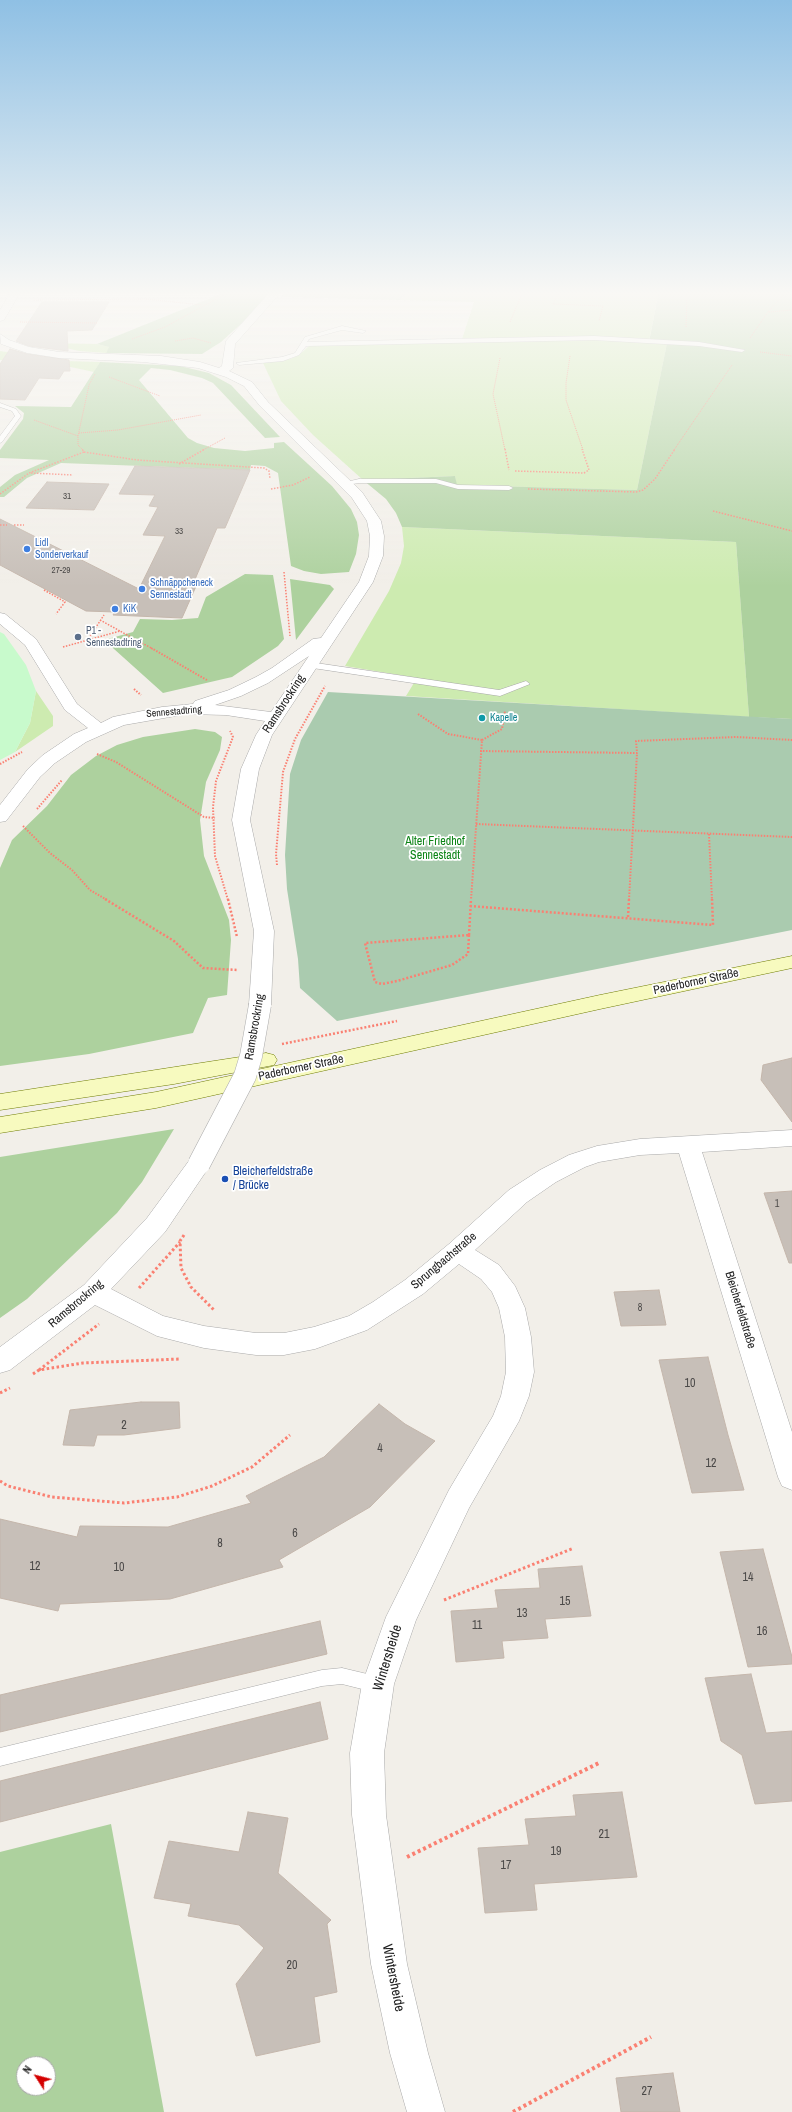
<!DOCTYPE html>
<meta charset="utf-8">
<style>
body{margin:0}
#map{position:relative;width:792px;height:2112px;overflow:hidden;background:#f2efe9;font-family:"Archivo Narrow",sans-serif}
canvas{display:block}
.north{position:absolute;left:16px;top:2056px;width:40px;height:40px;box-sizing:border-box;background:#fff;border:1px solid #a7a7a7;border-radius:50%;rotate:306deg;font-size:11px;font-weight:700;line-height:16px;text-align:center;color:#222}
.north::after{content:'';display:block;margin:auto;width:14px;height:18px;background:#d40000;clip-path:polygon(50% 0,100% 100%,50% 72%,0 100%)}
</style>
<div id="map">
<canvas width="792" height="2112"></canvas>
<div class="north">N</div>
</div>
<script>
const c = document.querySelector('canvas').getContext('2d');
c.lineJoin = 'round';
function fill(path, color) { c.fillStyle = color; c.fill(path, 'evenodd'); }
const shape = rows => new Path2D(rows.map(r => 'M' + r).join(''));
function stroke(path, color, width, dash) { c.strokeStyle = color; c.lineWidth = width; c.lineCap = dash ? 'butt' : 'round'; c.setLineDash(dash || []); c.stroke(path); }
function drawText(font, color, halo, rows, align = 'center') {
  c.font = font + ' "Archivo Narrow",sans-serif'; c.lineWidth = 3.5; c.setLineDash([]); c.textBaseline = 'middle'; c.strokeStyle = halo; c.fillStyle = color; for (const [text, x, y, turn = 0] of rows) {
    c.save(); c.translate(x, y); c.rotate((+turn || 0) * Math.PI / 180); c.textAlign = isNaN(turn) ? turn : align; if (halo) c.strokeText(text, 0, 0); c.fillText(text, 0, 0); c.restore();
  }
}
fill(shape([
 [408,291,659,291,649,341,667,343,637,490,456,485,455,476,363,480,313,435,281,401,263,363,290,359,299,355,310,345,461,342,474,302,400,300],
 [44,343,97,344,110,347,106,353,79,351],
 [0,351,66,361,100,362,94,372,42,361,0,360],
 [402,527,736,542,749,717,406,696,417,678,345,666,389,591,401,563,404,546],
 [36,691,53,716,53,726,15,752,30,723]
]), '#cdebb0');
fill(shape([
 [228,291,271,291,252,314,221,342,202,354,106,353,109,347,97,344],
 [286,291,408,291,400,300,281,297],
 [659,291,792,291,792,719,749,717,736,542,402,527,396,513,386,499,363,480,455,476,457,485,637,490,667,343,649,342],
 [100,362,180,366,209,373,231,385,280,437,265,438,213,383,202,378,170,370,151,368,139,380,188,438,197,443,214,448,245,451,274,448,274,443,284,442,332,486,351,509,357,522,359,535,356,554,349,572,321,574,304,571,291,566,278,473,265,466,251,465,250,470,61,463,27,478,4,497,0,497,0,487,15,475,49,460,0,458,0,450,23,419,24,413,15,406,71,407],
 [245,574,273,575,284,639,278,646,232,677,163,693,104,640,133,632,140,619,172,620,198,618,206,597],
 [290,579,330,585,334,589,296,640],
 [195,729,215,732,222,737,220,750,206,782,200,820,204,856,229,920,231,940,227,995,208,998,193,1033,89,1054,0,1066,0,868,12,840,47,806,71,775,96,756,117,745,143,737],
 [174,1129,142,1182,117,1213,27,1299,0,1318,0,1157],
 [111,1824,164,2112,0,2112,0,1852],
 [24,2064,48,2064,48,2088,24,2088]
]), '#add19e');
fill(shape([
 [328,692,792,719,792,930,337,1021,300,988,298,959,287,889,285,855,290,774,301,740]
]), '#aacbaf');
fill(shape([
 [0,632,4,634,26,665,36,691,30,723,15,752,0,760]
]), '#c8facc');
const building = shape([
 [42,302,109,302,92,330,67,331,68,351,29,346,16,341,42,302],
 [10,349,27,354,69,360,70,371,64,371,59,379,39,378,25,400,0,399,0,364,10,349],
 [135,466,250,470,225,528,217,528,193,584,197,584,182,618,113,615,115,612,86,611,0,565,0,519,139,589,165,536,143,535,158,507,149,506,155,495,119,494,135,466],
 [47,482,109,484,94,510,26,508,47,482],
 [792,1058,792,1122,761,1080,763,1065,792,1058],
 [792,1191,792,1263,789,1263,764,1193,792,1191],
 [659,1290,666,1325,621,1326,614,1292,659,1290],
 [708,1357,728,1435,744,1490,692,1493,659,1360,708,1357],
 [141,1402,179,1402,180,1428,124,1435,97,1435,94,1446,63,1445,70,1410,141,1402],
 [379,1404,405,1424,435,1441,370,1507,279,1560,283,1567,170,1599,60,1604,58,1611,0,1598,0,1519,77,1537,80,1526,168,1527,251,1503,246,1496,324,1457,379,1404],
 [763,1549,792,1657,792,1664,748,1667,720,1552,763,1549],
 [582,1566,591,1616,545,1619,548,1638,502,1641,504,1658,456,1662,451,1611,498,1608,495,1590,540,1588,538,1569,582,1566],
 [320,1621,327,1654,0,1732,0,1695,320,1621],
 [751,1674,766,1733,792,1731,792,1801,755,1804,742,1755,721,1741,705,1678,751,1674],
 [320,1702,328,1739,0,1822,0,1781,320,1702],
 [622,1792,637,1877,534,1884,537,1910,485,1913,478,1848,529,1845,525,1819,576,1816,573,1795,622,1792],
 [248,1812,288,1818,278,1873,331,1920,327,1924,337,1992,314,1997,320,2042,256,2056,236,1984,264,1948,239,1925,188,1916,191,1904,154,1898,169,1841,239,1852,248,1812],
 [673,2073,680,2112,621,2112,616,2078,673,2073]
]);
fill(building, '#c7bfb8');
stroke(building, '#c4b6ab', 1);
const lane = shape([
 [342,326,366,331,363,333,342,330,309,339,307,342,594,336,699,342,745,350,742,352,699,346,594,340,306,346,299,355,283,361,239,365,236,363,282,357,295,353,305,337,342,326],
 [0,403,16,409,21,416,2,442,0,443,0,436,15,416,12,411,0,407,0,403],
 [359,479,436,479,458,485,509,486,513,488,509,490,458,489,436,483,359,483,346,485,342,483,359,479],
 [309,662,499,690,526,681,530,684,500,696,306,667,306,663,309,662],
 [342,1668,384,1678,387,1684,384,1690,378,1693,342,1684,322,1686,0,1766,0,1748,322,1670,342,1668]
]);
const street = shape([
 [11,291,21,291,4,320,0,321,0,310,11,291],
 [271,291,282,291,235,344,233,368,229,371,252,382,268,402,362,492,381,521,384,536,383,556,373,582,272,735,259,769,250,820,274,931,271,1005,267,1010,260,1012,253,1010,249,1005,254,931,232,820,241,769,256,735,265,721,226,715,187,714,124,725,86,742,55,763,40,777,6,821,0,822,0,805,28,769,43,755,74,734,88,728,65,710,25,645,0,624,0,613,5,614,36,639,77,704,101,723,113,717,162,707,193,704,195,701,229,690,256,677,272,668,313,639,321,638,359,582,369,556,370,536,367,521,352,498,260,406,244,386,226,377,198,368,143,362,59,358,27,353,1,344,0,334,9,340,29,347,59,352,161,356,200,362,219,368,222,366,226,341,271,291],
 [309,656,271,712,215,705,241,696,268,683,309,656],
 [792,1130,792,1146,702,1152,792,1432,792,1490,782,1486,778,1477,679,1153,640,1155,599,1162,585,1167,556,1182,527,1202,475,1250,499,1265,515,1286,525,1308,531,1337,534,1372,529,1396,519,1421,469,1508,416,1620,394,1684,384,1753,386,1815,407,1964,428,2053,445,2112,407,2112,390,2053,371,1964,352,1815,350,1753,362,1684,386,1617,449,1490,493,1416,501,1396,506,1372,505,1337,499,1308,492,1292,481,1279,459,1264,423,1294,367,1330,315,1349,284,1355,256,1355,204,1348,157,1336,95,1305,10,1370,0,1373,0,1347,84,1285,147,1218,191,1158,199,1155,207,1158,211,1164,207,1170,165,1232,111,1289,163,1316,204,1326,256,1333,284,1333,314,1327,349,1316,373,1302,405,1280,449,1244,509,1190,540,1170,569,1155,597,1146,640,1139,792,1130]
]);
const secondary = shape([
 [792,956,792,968,600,1009,156,1108,0,1133,0,1117,156,1092,600,995,792,956],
 [266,1053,274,1055,277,1060,274,1065,174,1084,0,1110,0,1094,266,1053]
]);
stroke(lane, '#a9a9a9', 1);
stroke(street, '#a9a9a9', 1);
stroke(secondary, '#707d05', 1);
stroke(shape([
 [560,291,553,304,603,306,599,321],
 [34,300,146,299,202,305],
 [769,312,792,310],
 [20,322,97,323],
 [510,322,523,291],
 [686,327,687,291],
 [750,338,768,312,787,291],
 [132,339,165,327,231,291],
 [175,341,193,338,211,343],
 [760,352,792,356],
 [570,356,566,383,566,400,583,450],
 [500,358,493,394,505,450],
 [109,377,160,396],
 [34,420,78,436],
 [79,433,118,430,201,415],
 [83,450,78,445,78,436,89,385,95,374],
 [203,450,225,438],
 [674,450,732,365]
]), '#fa8072', 1, [1, 1]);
stroke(shape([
 [505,449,509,470],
 [84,452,137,460,264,468,269,471,270,479],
 [179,464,205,449],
 [515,471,584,473,589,470,582,449],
 [31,473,73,475],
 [271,489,293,485,310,477],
 [528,489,636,492,643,490,655,479,675,449],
 [0,494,29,473,84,452,82,449],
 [713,511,792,531],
 [0,525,7,525],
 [14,525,24,525],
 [284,572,290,636],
 [44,590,65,602,56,614],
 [100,620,120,631],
 [87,641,104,615],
 [63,647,120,631,153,649]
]), '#fa8072', 1.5, [1.5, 1.5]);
stroke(shape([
 [151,648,207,680],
 [134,689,141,695],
 [418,714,448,734,482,740,471,900],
 [482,740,502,729,505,711],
 [480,751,637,753,636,741,736,737,792,740],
 [97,754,116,762,204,817,215,818],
 [0,764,22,752],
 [37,809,62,780],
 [476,824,792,837],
 [23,826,50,853,72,870,90,890,107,900],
 [709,834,712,900],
 [277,865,276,854,283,772,295,739,325,686],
 [228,900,215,856,213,807,216,781,233,737,230,731],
 [629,900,637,753]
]), '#fa8072', 2, [1.5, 1.5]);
stroke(shape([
 [105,899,174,941,203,968,237,970],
 [228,899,237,937],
 [470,906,713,925,712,899],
 [628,917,629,899],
 [469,935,468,954,452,965,397,981,382,984,375,982,365,943,469,935],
 [469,935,471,899],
 [282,1044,397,1021]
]), '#fa8072', 2.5, [2, 2]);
stroke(shape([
 [184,1235,180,1241,181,1268,191,1287,215,1311],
 [139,1288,180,1242],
 [39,1370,99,1324],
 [33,1374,39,1370,83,1363,180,1359],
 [0,1393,10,1388],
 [0,1481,8,1486,52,1497,124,1503,177,1497,212,1486,252,1467,290,1435],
 [444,1600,574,1548]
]), '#fa8072', 3, [2.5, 2.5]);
stroke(shape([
 [407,1857,601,1762],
 [513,2112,651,2037]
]), '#fa8072', 4, [3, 3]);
fill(lane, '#fff');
fill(street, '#fff');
fill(secondary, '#f7fabf');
const streetBridge = shape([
 [199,1164,245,1076,251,1056,260,1005]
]);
stroke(streetBridge, '#a9a9a9', 23, []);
stroke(streetBridge, '#fff', 22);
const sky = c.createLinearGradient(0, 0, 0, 587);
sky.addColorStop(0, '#8fc0e4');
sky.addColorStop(0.5, '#f9f8f5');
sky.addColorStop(1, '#f9f8f500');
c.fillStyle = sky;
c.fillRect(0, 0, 792, 587);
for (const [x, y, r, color] of [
 [27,549,4,"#3f7fe0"],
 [142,589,4,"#3f7fe0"],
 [115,609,4,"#3f7fe0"],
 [78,637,4,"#5c6f8a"],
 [482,718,4,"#0f9aa8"],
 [225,1179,4,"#1a4fb4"]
]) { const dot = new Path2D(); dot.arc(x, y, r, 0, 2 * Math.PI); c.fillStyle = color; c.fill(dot); stroke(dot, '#fff', 1.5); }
drawText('9px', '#4b4948', null, [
 ["31",67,497],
 ["33",179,532],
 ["27-29",61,571]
]);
drawText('10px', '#366cbe', '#fff', [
 ["Lidl",35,543],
 ["Sonderverkauf",35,555],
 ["Schnäppcheneck",150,583],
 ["Sennestadt",150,595],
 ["KiK",123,609]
], 'left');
drawText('10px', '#4e5e75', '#fff', [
 ["P1 -",86,631],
 ["Sennestadtring",86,643]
], 'left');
drawText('10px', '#222', '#fff', [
 ["Sennestadtring",174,712,-5]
]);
drawText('10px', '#0d838f', '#fff', [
 ["Kapelle",490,718]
], 'left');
drawText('10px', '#4b4948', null, [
 ["1",777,1204],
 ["8",640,1308]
]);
drawText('12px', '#222', '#fff', [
 ["Ramsbrockring",284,704,-57],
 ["Paderborner Straße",696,982,-12],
 ["Ramsbrockring",255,1027,-80],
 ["Paderborner Straße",301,1068,-12],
 ["Sprungbachstraße",444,1261,-40],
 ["Ramsbrockring",76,1304,-40],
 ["Bleicherfeldstraße",740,1310,73]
]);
drawText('12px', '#0c8416', '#fff', [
 ["Alter Friedhof",435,842],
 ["Sennestadt",435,856]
]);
drawText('12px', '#164399', '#fff', [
 ["Bleicherfeldstraße",233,1172],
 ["/ Brücke",233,1186]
], 'left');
drawText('12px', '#4b4948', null, [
 ["10",690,1384],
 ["2",124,1426],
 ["4",380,1449],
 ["12",711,1464],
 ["6",295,1534],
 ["8",220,1544],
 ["12",35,1567],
 ["10",119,1568],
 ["14",748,1578],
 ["15",565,1602],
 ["13",522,1614],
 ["11",477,1626],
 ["16",762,1632],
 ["21",604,1835],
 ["19",556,1852],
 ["17",506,1866],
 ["20",292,1966],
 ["27",647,2092]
]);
drawText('14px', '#222', '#fff', [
 ["Wintersheide",388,1658,-73],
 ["Wintersheide",393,1978,79]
]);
</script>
